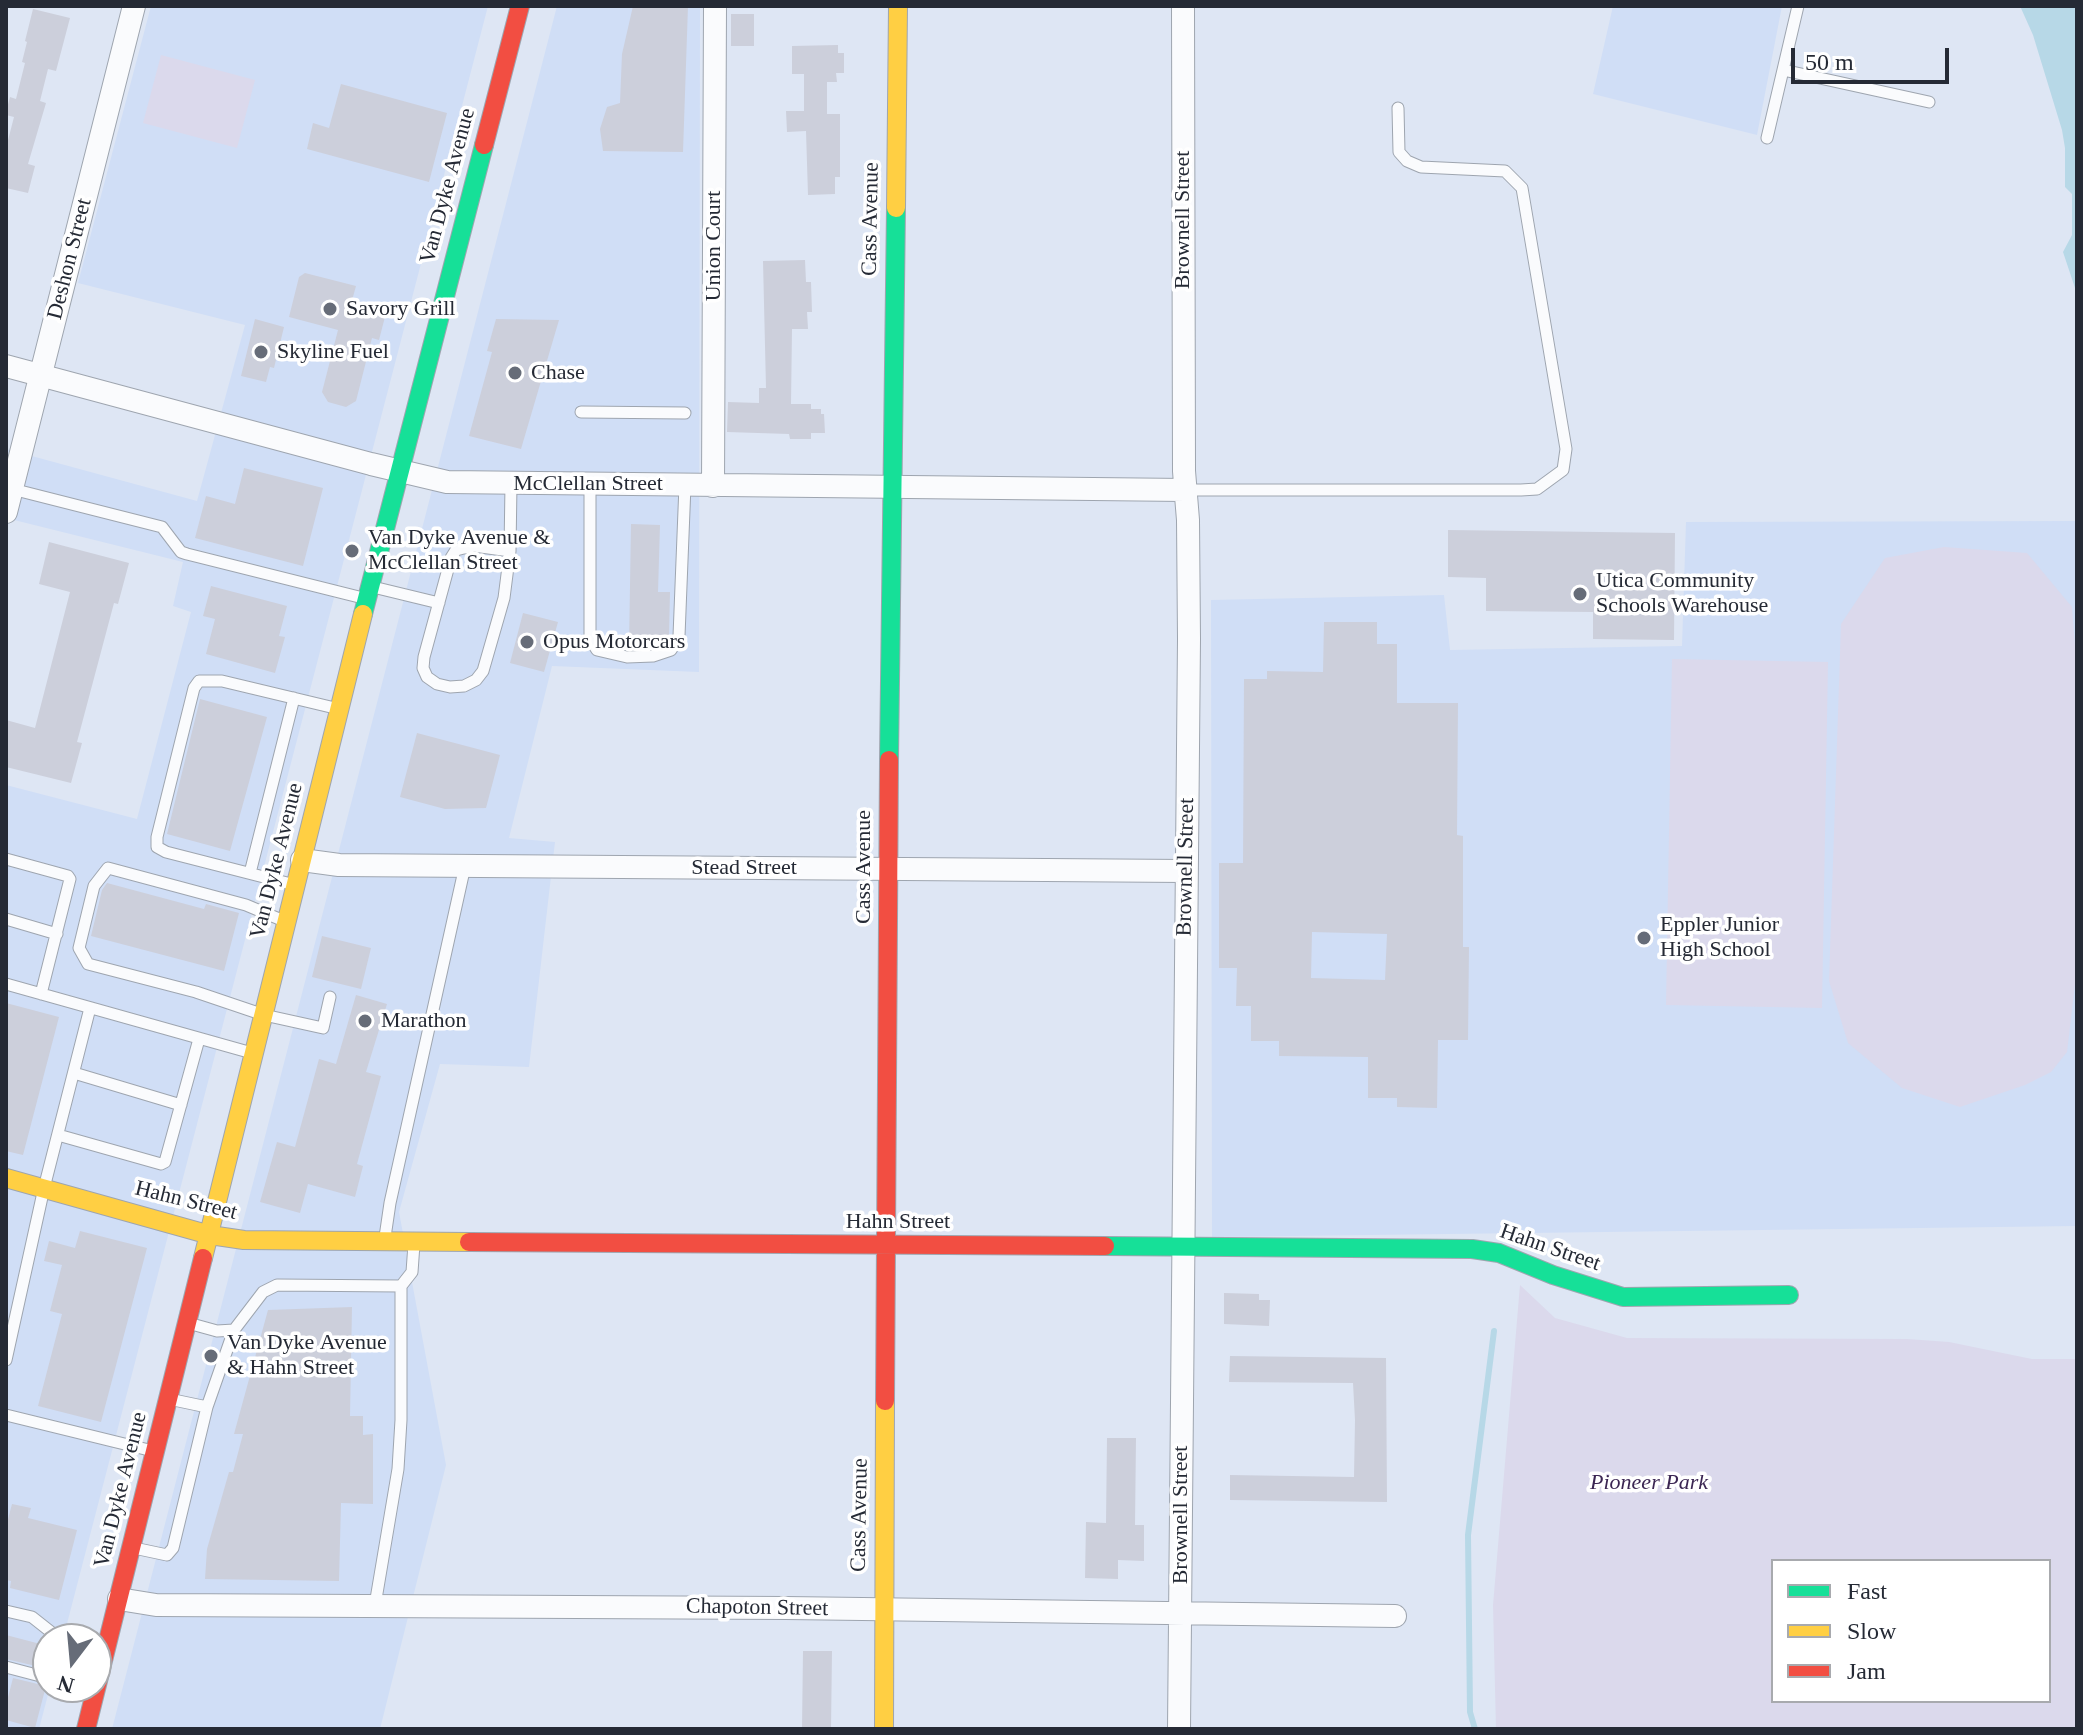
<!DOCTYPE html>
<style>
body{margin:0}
#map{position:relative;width:2083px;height:1735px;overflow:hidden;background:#dee6f4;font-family:"Times New Roman",serif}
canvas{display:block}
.frame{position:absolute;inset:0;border:8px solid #252a35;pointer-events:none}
.legend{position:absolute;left:1771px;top:1559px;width:280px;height:144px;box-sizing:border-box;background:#fff;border:2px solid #a8aaae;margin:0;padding:10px 14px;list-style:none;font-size:24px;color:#252a35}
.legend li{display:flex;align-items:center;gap:16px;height:40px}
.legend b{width:40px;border:2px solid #a8aaae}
.north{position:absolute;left:32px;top:1623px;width:80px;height:80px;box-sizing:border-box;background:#fff;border:2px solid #a8aaae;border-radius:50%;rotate:196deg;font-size:22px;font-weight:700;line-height:32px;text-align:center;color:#252a35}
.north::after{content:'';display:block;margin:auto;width:28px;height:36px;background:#666c78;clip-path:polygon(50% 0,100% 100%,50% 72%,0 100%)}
.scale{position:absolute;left:1791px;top:48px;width:158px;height:36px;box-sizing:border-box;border:4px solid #252a35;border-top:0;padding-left:10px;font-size:24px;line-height:28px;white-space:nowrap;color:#252a35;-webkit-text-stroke:6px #fff;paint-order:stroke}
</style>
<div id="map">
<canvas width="2083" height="1735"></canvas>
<div class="frame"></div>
<ul class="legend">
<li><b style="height:10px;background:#16e098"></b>Fast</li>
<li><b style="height:10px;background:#ffcf43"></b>Slow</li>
<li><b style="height:10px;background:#f24e42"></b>Jam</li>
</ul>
<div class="north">N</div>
<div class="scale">50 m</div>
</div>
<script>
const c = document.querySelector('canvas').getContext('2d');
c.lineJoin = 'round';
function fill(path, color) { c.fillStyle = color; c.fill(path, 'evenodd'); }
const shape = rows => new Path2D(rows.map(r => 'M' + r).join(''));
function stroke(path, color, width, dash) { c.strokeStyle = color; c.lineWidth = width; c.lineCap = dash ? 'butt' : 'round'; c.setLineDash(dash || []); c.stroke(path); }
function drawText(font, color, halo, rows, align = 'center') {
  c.font = font + ' "Times New Roman",serif'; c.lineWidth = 7; c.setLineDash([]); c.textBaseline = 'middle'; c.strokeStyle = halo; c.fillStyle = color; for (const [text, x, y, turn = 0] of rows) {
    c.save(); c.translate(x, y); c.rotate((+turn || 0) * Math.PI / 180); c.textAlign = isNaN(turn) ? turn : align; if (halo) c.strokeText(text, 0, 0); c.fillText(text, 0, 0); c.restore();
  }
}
fill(shape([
 [151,6,488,6,63,1639,48,1639,48,1687,50,1687,39,1729,6,1729,6,785,137,819,191,612,173,606,183,562,6,518,6,449,197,501,245,325,78,283],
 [557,6,700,6,699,672,552,666,509,838,555,842,529,1067,440,1064,399,1212,446,1465,380,1729,112,1729],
 [1613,6,1782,6,1757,135,1593,94],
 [2077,521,2077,1226,1212,1237,1211,600,1444,595,1450,650,1682,646,1686,522]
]), '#d0def6');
fill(shape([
 [161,55,255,80,237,148,143,123],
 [1944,547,2027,553,2072,607,2077,671,2077,967,2067,1052,2051,1072,2025,1085,1960,1107,1902,1088,1848,1043,1829,981,1841,624,1885,558],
 [1672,659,1828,662,1822,1008,1666,1005],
 [1520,1285,1555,1318,1627,1338,1907,1339,1949,1342,2032,1359,2077,1359,2077,1729,1496,1729,1493,1605],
 [1773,1561,2049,1561,2049,1701,1773,1701]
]), '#dbd9ec');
fill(shape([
 [2020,6,2077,6,2077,294,2063,252,2072,235,2072,194,2065,187,2065,148,2062,130,2033,35]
]), '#b7d8e7');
stroke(shape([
 [1475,1729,1470,1712,1468,1535,1494,1331]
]), '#b7d8e7', 6);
fill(shape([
 [633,6,688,6,683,152,603,151,600,129,607,107,620,103,622,54],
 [33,9,70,18,56,71,48,69,40,101,46,103,28,164,35,166,28,193,6,188,6,148,14,117,6,115,6,112,10,97,16,99,25,63,22,62,27,42,25,41],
 [731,14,754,14,754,46,731,46],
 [838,45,838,53,844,53,844,73,836,73,837,82,827,82,827,114,840,114,840,177,835,177,835,194,808,195,806,131,787,132,786,111,804,111,804,74,792,74,792,46],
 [341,84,447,113,429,182,307,149,313,123,329,128],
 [805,260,806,282,811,282,812,312,807,312,808,329,792,329,791,404,811,404,811,409,821,409,821,414,824,414,825,433,811,433,811,439,790,439,789,434,727,432,728,402,759,403,759,388,766,388,763,261],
 [305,273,356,286,351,304,386,313,379,340,372,338,356,401,346,407,328,402,322,392,338,330,289,317,299,277],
 [255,319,284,327,274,368,270,367,266,382,241,376],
 [496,319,559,320,521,449,469,436,492,352,487,351],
 [244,468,323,488,303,566,195,538,206,496,235,504],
 [631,524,660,525,658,592,670,592,669,636,665,643,652,647,629,647],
 [1448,530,1675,533,1674,640,1593,639,1593,612,1486,611,1486,578,1448,577],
 [49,542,129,563,118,604,114,603,77,742,82,743,71,783,6,767,6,720,35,728,70,592,39,584],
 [211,586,287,606,279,636,285,637,275,673,206,654,215,619,203,616],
 [523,613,558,622,544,672,510,663],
 [1324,622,1377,622,1377,644,1397,644,1397,703,1458,703,1457,835,1463,836,1463,947,1469,947,1468,1040,1438,1040,1437,1108,1397,1107,1397,1098,1368,1098,1368,1057,1279,1056,1279,1041,1251,1041,1251,1006,1236,1006,1237,968,1219,968,1219,863,1243,863,1244,679,1267,679,1267,671,1323,672],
 [1312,932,1387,934,1385,980,1311,978],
 [200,699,267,717,230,851,167,834],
 [417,733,500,755,486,808,445,809,400,797],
 [107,883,204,909,206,904,239,913,224,971,91,936,102,890],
 [322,936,371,948,361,989,312,977],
 [356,995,387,1004,366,1072,381,1076,357,1164,363,1166,355,1197,308,1184,300,1213,260,1202,277,1142,295,1147,319,1059,336,1064],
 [6,1003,59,1017,23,1155,6,1151],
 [80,1231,147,1248,101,1422,38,1406,62,1314,50,1311,62,1265,44,1261,49,1241,75,1248],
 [1224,1293,1259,1294,1259,1300,1270,1300,1269,1326,1224,1324],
 [352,1307,350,1416,363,1416,363,1435,373,1434,373,1504,341,1503,339,1581,205,1579,207,1549,229,1472,233,1472,243,1434,234,1434,268,1310],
 [1230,1356,1386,1358,1387,1502,1230,1500,1230,1475,1354,1477,1355,1420,1353,1383,1229,1382],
 [1107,1438,1136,1438,1135,1525,1144,1525,1144,1561,1118,1560,1118,1579,1085,1578,1086,1522,1106,1523],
 [12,1504,31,1508,28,1518,77,1530,59,1600,10,1588,11,1581,6,1580,6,1527],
 [6,1635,48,1646,44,1668,6,1659],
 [803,1651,832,1651,831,1729,802,1729],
 [13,1678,46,1686,35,1728,6,1720,6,1705]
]), '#cccfdb');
const lane = shape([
 [1783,70,1929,102],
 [1767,138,1798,6],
 [581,412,685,413],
 [590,484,590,639,597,650,627,657,653,656,671,650,679,636,685,485],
 [12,489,162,527,181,552,187,554,363,598],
 [1185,490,1521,490,1537,489,1563,470,1566,449,1522,188,1505,171,1421,167,1407,161,1399,152,1398,108],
 [510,551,474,546,464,548,456,550,451,558,424,657,423,668,427,677,437,684,450,687,464,686,476,680,483,671,504,598,510,551,511,484],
 [373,587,439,603],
 [6,859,68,876,70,879,41,994],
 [250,873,294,698],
 [295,885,166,852,157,847,157,837,194,688,199,681,222,681,339,709],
 [6,919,57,934],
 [284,921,246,905,108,868,94,886,79,948,88,964,196,992,264,1015,323,1028,330,997],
 [6,984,252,1053],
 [74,1073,181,1105],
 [58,1135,161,1164,165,1162,199,1039],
 [385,1237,390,1203,465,866],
 [188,1323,217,1331,234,1330,263,1292,277,1285,401,1286],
 [6,1360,44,1188,90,1008],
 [169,1399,207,1407,234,1330],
 [6,1415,153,1451],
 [134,1548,167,1555,173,1548,207,1407],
 [375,1605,398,1469,401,1420,401,1286,412,1272,414,1244],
 [6,1611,32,1617,51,1632],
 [6,1667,48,1678]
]);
const street = shape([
 [6,366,371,464,447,482,1185,490],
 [713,486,715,6],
 [6,512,134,6],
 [302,860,339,865,1186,871],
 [119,1599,156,1605,786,1608,1395,1616],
 [1179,1729,1189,639,1188,520,1184,471,1183,6]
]);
const fast = shape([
 [363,614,484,145],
 [889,760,896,208],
 [1105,1246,1472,1249,1499,1253,1553,1275,1623,1297,1789,1295]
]);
const slow = shape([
 [896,208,898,6],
 [6,1178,210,1235,244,1240,469,1242],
 [203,1258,363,614],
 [884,1729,885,1401]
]);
const jam = shape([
 [484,145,520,6],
 [469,1242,1105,1246],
 [885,1401,889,760],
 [86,1729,203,1258]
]);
stroke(lane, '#9ea5af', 13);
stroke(street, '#9ea5af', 24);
stroke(fast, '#9ea5af', 20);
stroke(slow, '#9ea5af', 20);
stroke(jam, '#9ea5af', 20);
stroke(lane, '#fafbfd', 11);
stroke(street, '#fafbfd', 22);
stroke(fast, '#16e098', 18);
stroke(slow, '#ffcf43', 18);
stroke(jam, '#f24e42', 18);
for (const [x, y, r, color] of [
 [330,309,8,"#666c78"],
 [261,352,8,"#666c78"],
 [515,373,8,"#666c78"],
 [352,551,8,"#666c78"],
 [1580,594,8,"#666c78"],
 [527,642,8,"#666c78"],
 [1644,938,8,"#666c78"],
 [365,1021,8,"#666c78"],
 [211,1356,8,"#666c78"]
]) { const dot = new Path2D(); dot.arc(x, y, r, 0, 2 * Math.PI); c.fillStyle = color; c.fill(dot); stroke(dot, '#fff', 3); }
drawText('22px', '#252a35', '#fff', [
 ["Van Dyke Avenue",448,186,-75],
 ["Cass Avenue",871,219,-89],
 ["Brownell Street",1183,220,-90],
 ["Union Court",714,246,-90],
 ["Deshon Street",70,259,-76],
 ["McClellan Street",588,484],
 ["Van Dyke Avenue",277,861,-76],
 ["Cass Avenue",864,867,-90],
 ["Brownell Street",1186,867,-89],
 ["Stead Street",744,868],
 ["Hahn Street",186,1201,14],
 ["Hahn Street",898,1222],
 ["Hahn Street",1550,1248,19],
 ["Van Dyke Avenue",121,1490,-76],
 ["Cass Avenue",860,1515,-89],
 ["Brownell Street",1181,1515,-90],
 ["Chapoton Street",757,1608,1]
]);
drawText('22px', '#252a35', '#fff', [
 ["Savory Grill",346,309],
 ["Skyline Fuel",277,352],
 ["Chase",531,373],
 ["Van Dyke Avenue &",368,538],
 ["McClellan Street",368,563],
 ["Utica Community",1596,581],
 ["Schools Warehouse",1596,606],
 ["Opus Motorcars",543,642],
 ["Eppler Junior",1660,925],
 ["High School",1660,950],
 ["Marathon",381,1021],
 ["Van Dyke Avenue",227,1343],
 ["& Hahn Street",227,1368]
], 'left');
drawText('italic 22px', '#3b2653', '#fff', [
 ["Pioneer Park",1649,1483]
]);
</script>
